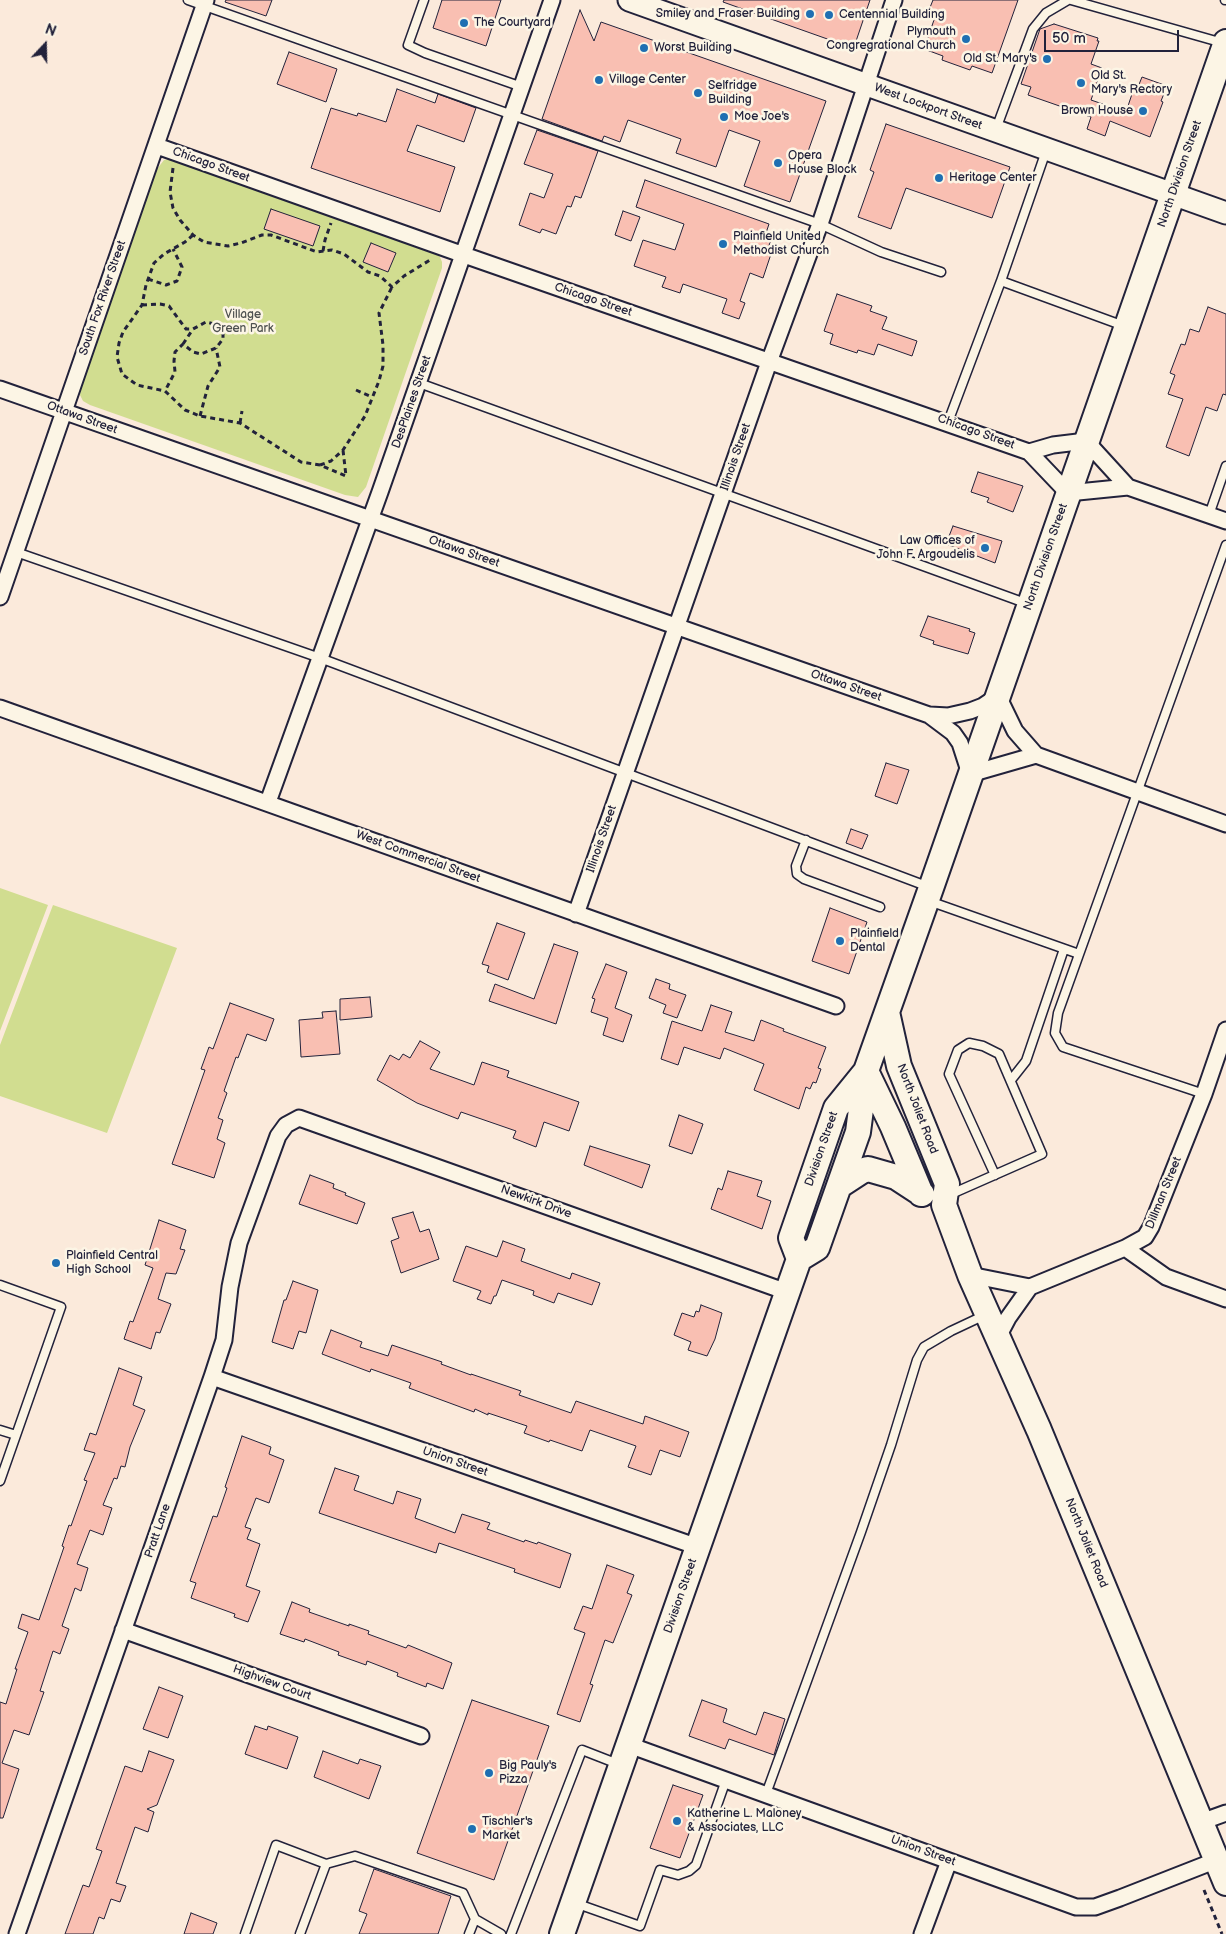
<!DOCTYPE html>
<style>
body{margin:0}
#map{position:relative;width:1226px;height:1934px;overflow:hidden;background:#fbeadb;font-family:"Balsamiq Sans",sans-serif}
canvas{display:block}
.north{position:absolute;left:20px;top:20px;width:50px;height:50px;-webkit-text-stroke:4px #fcf5e5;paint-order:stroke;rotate:21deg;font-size:14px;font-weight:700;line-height:20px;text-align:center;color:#22223b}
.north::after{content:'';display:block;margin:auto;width:18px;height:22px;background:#22223b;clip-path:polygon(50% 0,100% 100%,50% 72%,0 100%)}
.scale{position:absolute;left:1044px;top:30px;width:135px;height:22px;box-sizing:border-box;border:2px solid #22223b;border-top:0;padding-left:6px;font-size:15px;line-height:18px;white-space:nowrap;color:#22223b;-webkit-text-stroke:4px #fcf5e5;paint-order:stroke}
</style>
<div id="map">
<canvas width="1226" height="1934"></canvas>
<div class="north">N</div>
<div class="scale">50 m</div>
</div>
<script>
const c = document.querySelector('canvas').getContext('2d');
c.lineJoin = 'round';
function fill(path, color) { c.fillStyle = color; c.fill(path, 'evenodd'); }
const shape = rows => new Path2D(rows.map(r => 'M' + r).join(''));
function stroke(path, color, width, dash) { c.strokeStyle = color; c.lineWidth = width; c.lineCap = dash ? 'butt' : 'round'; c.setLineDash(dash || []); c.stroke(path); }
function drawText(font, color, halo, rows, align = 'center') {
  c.font = font + ' "Balsamiq Sans",sans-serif'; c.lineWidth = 5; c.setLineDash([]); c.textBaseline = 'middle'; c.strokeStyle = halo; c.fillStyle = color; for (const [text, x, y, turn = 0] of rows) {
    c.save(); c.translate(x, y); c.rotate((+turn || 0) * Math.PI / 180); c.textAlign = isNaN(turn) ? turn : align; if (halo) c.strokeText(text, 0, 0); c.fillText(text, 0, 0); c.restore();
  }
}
fill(shape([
 [170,159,436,253,440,257,442,262,442,268,366,487,358,497,345,495,90,405,83,401,80,395,81,381,157,169,164,160],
 [0,888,48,905,0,1031],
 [53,905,177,948,107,1133,0,1096,0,1045]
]), '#d1dd90');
const building = shape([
 [226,0,272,0,266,16,225,2,226,0],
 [442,0,501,0,486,46,433,28,442,0],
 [724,0,870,0,853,50,833,43,833,41,723,2,724,0],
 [933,0,1018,0,992,73,972,66,970,70,942,60,943,56,924,49,935,17,927,15,933,0],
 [580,10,594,41,601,22,826,101,790,202,744,186,760,141,729,130,716,167,676,153,681,139,628,120,620,142,604,136,602,141,542,119,580,10],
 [1054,24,1098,38,1097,41,1099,41,1091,64,1102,68,1091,100,1126,112,1133,91,1136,92,1142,77,1167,86,1161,101,1163,102,1150,137,1110,121,1105,136,1087,129,1091,117,1028,95,1031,87,1021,84,1040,29,1054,24],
 [289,52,337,69,326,102,277,84,289,52],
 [397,89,435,103,438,94,476,108,464,142,417,125,407,151,455,167,440,212,311,168,331,108,357,116,358,113,386,122,397,89],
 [886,124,1010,167,992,218,906,188,891,229,858,217,874,172,870,170,886,124],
 [537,130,598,151,581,198,575,196,571,207,567,206,556,234,542,229,540,233,519,225,530,193,544,198,553,174,524,164,537,130],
 [645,180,769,224,766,233,773,235,766,253,771,254,763,278,750,273,740,301,745,303,739,319,722,313,727,299,683,284,680,293,662,287,666,277,634,266,643,240,675,250,684,224,636,207,645,180],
 [271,209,320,226,313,246,264,229,271,209],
 [623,211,640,217,631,241,615,235,623,211],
 [371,243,396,253,388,272,363,262,371,243],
 [837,294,872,306,870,311,887,317,882,329,917,341,912,356,878,344,874,355,858,350,857,353,830,344,833,334,824,331,837,294],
 [1208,307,1226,314,1226,395,1223,394,1217,411,1206,407,1189,456,1166,447,1183,399,1168,394,1175,375,1170,373,1181,344,1185,345,1190,329,1199,332,1208,307],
 [978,472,1023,486,1013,512,987,502,989,498,971,492,978,472],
 [953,526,1002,541,995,563,946,544,953,526],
 [928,616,970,629,969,631,975,633,968,654,933,644,934,641,920,636,928,616],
 [886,763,909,770,897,804,875,796,886,763],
 [851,829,868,835,862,849,846,843,851,829],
 [830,908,867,922,849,974,812,961,830,908],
 [497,923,525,933,508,980,487,972,489,966,482,964,497,923],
 [554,944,578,952,556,1024,489,1001,495,984,534,999,554,944],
 [606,964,627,972,615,1008,632,1015,623,1042,603,1035,608,1018,591,1012,595,999,592,998,606,964],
 [656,979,670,984,669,989,686,995,677,1018,663,1013,666,1005,649,998,656,979],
 [370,997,372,1017,340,1020,340,999,370,997],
 [230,1003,274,1019,266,1041,247,1034,238,1058,236,1057,224,1091,227,1093,218,1118,223,1120,217,1139,225,1143,214,1178,172,1164,205,1070,201,1069,209,1047,213,1049,230,1003],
 [711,1005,732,1012,725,1032,754,1041,761,1020,784,1029,783,1031,826,1047,818,1068,821,1069,816,1083,813,1082,810,1089,806,1087,799,1109,754,1090,764,1064,724,1048,720,1059,684,1047,678,1065,661,1059,672,1021,702,1031,711,1005],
 [336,1011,340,1054,301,1057,299,1020,323,1018,322,1012,336,1011],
 [420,1041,440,1052,430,1069,474,1085,482,1062,509,1071,507,1077,579,1102,569,1131,544,1122,536,1147,513,1138,516,1131,461,1112,458,1119,417,1103,377,1080,390,1055,399,1060,403,1054,410,1058,420,1041],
 [679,1115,703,1124,692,1154,669,1146,679,1115],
 [590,1146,650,1165,642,1188,584,1165,590,1146],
 [728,1171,762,1181,757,1196,771,1201,762,1229,711,1209,718,1188,722,1190,728,1171],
 [310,1175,334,1184,333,1188,346,1193,345,1195,365,1203,357,1224,299,1204,310,1175],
 [413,1212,420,1232,429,1229,439,1259,401,1273,391,1241,399,1238,392,1218,413,1212],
 [159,1220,186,1230,180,1249,185,1250,176,1274,166,1273,158,1299,171,1304,160,1333,156,1332,151,1349,124,1339,130,1321,133,1322,153,1268,145,1265,159,1220],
 [503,1241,525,1249,521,1261,570,1279,572,1273,600,1283,592,1305,558,1293,554,1303,533,1295,534,1291,502,1280,496,1296,494,1296,491,1304,477,1299,481,1291,453,1281,466,1246,497,1257,503,1241],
 [293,1281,318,1290,306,1333,299,1331,293,1349,272,1342,284,1300,286,1300,293,1281],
 [701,1305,722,1313,715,1339,707,1356,688,1350,691,1342,674,1335,682,1313,694,1317,696,1311,699,1312,701,1305],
 [331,1330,362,1342,360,1347,388,1356,392,1345,442,1362,441,1364,471,1375,471,1374,521,1391,519,1395,571,1413,576,1401,643,1424,645,1416,689,1432,680,1457,660,1450,651,1475,628,1467,636,1446,590,1430,582,1451,550,1440,549,1442,524,1433,527,1426,488,1413,488,1415,475,1409,474,1412,409,1388,411,1383,371,1369,370,1372,322,1354,331,1330],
 [119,1368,142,1377,133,1405,145,1410,130,1447,125,1467,121,1466,117,1479,114,1478,103,1505,112,1508,103,1535,90,1530,77,1564,88,1568,81,1591,75,1588,62,1626,69,1629,60,1654,53,1651,40,1691,44,1692,29,1735,14,1730,2,1763,19,1769,3,1818,0,1818,0,1702,6,1704,17,1669,15,1669,28,1632,18,1628,22,1614,39,1620,64,1547,62,1546,69,1525,71,1526,87,1481,84,1480,95,1453,84,1450,90,1433,96,1435,119,1368],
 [242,1436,271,1447,269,1454,284,1460,269,1503,256,1498,245,1527,251,1529,247,1539,260,1544,246,1586,260,1591,248,1622,234,1617,235,1614,191,1598,196,1583,190,1581,213,1516,217,1517,227,1488,225,1487,242,1436],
 [335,1468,359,1476,354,1490,393,1504,397,1491,421,1499,415,1518,455,1533,462,1514,490,1523,487,1529,524,1542,525,1540,537,1544,538,1542,571,1554,560,1588,514,1572,515,1569,439,1543,436,1553,319,1513,335,1468],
 [607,1565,634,1575,627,1593,632,1595,613,1643,605,1640,590,1684,593,1685,580,1722,557,1714,585,1633,574,1629,583,1606,592,1609,607,1565],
 [292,1602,310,1609,309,1612,349,1626,349,1624,369,1631,368,1634,406,1648,408,1645,452,1663,443,1689,427,1683,426,1687,397,1676,398,1673,367,1661,366,1665,338,1655,339,1652,305,1639,304,1642,280,1634,292,1602],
 [159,1687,183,1696,168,1738,143,1729,159,1687],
 [472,1700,549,1726,494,1880,417,1853,472,1700],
 [702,1700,727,1709,723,1722,756,1735,764,1712,785,1719,774,1755,729,1739,725,1749,689,1736,702,1700],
 [255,1726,267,1730,268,1726,298,1737,287,1769,245,1754,255,1726],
 [149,1751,174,1760,157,1805,147,1809,154,1812,148,1832,135,1827,116,1883,126,1886,120,1902,111,1899,104,1919,99,1917,93,1934,65,1934,83,1885,89,1887,102,1851,96,1849,125,1766,142,1772,149,1751],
 [323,1751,358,1764,360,1759,381,1766,369,1799,314,1777,323,1751],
 [673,1785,703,1795,680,1858,650,1848,673,1785],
 [374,1869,451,1896,438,1934,359,1934,367,1914,359,1911,374,1869],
 [191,1913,217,1923,213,1934,184,1934,191,1913]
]);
fill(building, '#f9bfb2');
stroke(building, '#22223b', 1);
const lane = shape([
 [188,0,820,224,881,252,941,272],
 [424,0,408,45,425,53,522,87],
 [1071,0,1223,43],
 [1225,0,1226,0],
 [996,129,1033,29,1046,13,1068,0],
 [1001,281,1046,151],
 [419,383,1028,604],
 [948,422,1001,281,1124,326],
 [1209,515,1226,466],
 [16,552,320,658,929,887],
 [806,840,796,866,797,874,804,879,880,907],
 [929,901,1079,954],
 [1011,1080,1026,1061,1064,949],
 [1204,1094,1063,1047,1055,1033,1058,1013,1226,545],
 [949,1195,1042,1154,999,1054,983,1046,969,1043,958,1050,949,1074,995,1175],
 [0,1285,61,1307,0,1481],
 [0,1430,16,1435],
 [766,1794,861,1532,891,1445,917,1360,924,1347,951,1331,985,1315],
 [326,1864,355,1856,463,1893,475,1919],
 [575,1903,640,1926,660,1870,678,1875,689,1871,696,1865,726,1780],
 [245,1934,276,1845,326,1864,300,1934],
 [469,1934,475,1919,501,1934],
 [511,1934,582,1750,618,1764]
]);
const street = shape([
 [157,146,464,255,1029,452,1068,493,1128,487,1226,521],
 [0,389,929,715,953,733,960,743,970,774,1036,755],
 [1029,452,1053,445,1086,441,1128,487],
 [0,597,206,0],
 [0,708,836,1006],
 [930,715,948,716,970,711,983,706,998,696,1015,731,1036,755,1226,824],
 [268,802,380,492,552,0],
 [576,914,769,362,820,224,894,0],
 [1125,1248,1166,1277,1226,1299],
 [970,1275,1030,1287,1125,1248,1145,1237,1151,1227,1204,1094,1226,1030],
 [998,1337,1008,1318,1030,1287],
 [212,1377,698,1547],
 [123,1630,421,1736],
 [629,1745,1076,1907,1095,1907,1120,1898,1217,1860],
 [1201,1822,1226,1813],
 [17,1934,212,1377,224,1340,230,1287,239,1243,278,1136,286,1125,299,1118,787,1292],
 [922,1934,949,1861]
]);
const secondary = shape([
 [629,0,1226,213]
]);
const primary = shape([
 [887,1012,899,1066,947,1184,944,1205,970,1275,1039,1430,1226,1883],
 [866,1071,893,1127,921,1194],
 [839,1186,862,1171,868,1169,896,1177,922,1194],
 [799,1259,817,1248,858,1132,866,1071,931,888,1226,42],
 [562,1934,799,1259,791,1238,836,1108,866,1071]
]);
stroke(lane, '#22223b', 11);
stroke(street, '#22223b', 19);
stroke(secondary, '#22223b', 25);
stroke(primary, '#22223b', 28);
stroke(shape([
 [173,168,170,192,173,208,180,220,193,235,204,242,228,246,241,243,262,235,271,235,317,252,332,250,344,254,368,272,380,276,392,287,404,276,430,260],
 [193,235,185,242,164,254,154,263,146,285,142,305,123,332,119,343,117,357,122,374,137,385,165,391,185,410,200,416,240,423,301,462,320,465,346,476,343,450],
 [323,251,325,240,331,223],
 [148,279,166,285,177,281,182,267,173,249],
 [142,305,160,304,169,306,186,329,193,329,206,322,214,324,223,331,223,339,216,348,201,354,193,352,183,344,175,352,174,361,175,372,165,391],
 [183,344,193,329],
 [356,390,372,397],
 [200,416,208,386,220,367,216,348],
 [240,423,242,411],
 [320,465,331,461,343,450,365,416,379,381,383,366,383,345,379,313,392,287],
 [1204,1890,1222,1934]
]), '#22223b', 3, [5, 4]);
stroke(lane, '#fcf5e5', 8);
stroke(street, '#fcf5e5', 15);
stroke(secondary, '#fcf5e5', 21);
stroke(primary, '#fcf5e5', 24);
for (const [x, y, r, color] of [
 [810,14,5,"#1f6fb2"],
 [829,15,5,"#1f6fb2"],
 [464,23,5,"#1f6fb2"],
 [966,39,5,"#1f6fb2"],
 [644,48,5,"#1f6fb2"],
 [1047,59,5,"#1f6fb2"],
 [599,80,5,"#1f6fb2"],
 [1081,83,5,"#1f6fb2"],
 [698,93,5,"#1f6fb2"],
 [1143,111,5,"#1f6fb2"],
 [724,117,5,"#1f6fb2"],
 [778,163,5,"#1f6fb2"],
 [939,178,5,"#1f6fb2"],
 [723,244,5,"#1f6fb2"],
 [985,548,5,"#1f6fb2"],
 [840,941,5,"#1f6fb2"],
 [56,1263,5,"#1f6fb2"],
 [489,1773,5,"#1f6fb2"],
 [677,1821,5,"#1f6fb2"],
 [472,1829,5,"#1f6fb2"]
]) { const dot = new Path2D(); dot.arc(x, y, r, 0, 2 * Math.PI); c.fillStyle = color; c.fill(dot); stroke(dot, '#fcf5e5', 2); }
drawText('12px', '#22223b', '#fcf5e5', [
 ["Smiley and Fraser Building",800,14,"right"],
 ["Centennial Building",839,15],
 ["The Courtyard",474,23],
 ["Plymouth",956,32,"right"],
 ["Congregrational Church",956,46,"right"],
 ["Worst Building",654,48],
 ["Old St. Mary's",1037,59,"right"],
 ["Old St.",1091,76],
 ["Mary's Rectory",1091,90],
 ["Village Center",609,80],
 ["Selfridge",708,86],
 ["Building",708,100],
 ["Brown House",1133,111,"right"],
 ["Moe Joe's",734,117],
 ["Opera",788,156],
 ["House Block",788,170],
 ["Heritage Center",949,178],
 ["Plainfield United",733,237],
 ["Methodist Church",733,251],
 ["Law Offices of",975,541,"right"],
 ["John F. Argoudelis",975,555,"right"],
 ["Plainfield",850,934],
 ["Dental",850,948],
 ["Plainfield Central",66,1256],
 ["High School",66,1270],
 ["Big Pauly's",499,1766],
 ["Pizza",499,1780],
 ["Katherine L. Maloney",687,1814],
 ["& Associates, LLC",687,1828],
 ["Tischler's",482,1822],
 ["Market",482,1836]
], 'left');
drawText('12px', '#22223b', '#fcf5e5', [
 ["West Lockport Street",928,107,20],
 ["Chicago Street",211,165,20],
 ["North Division Street",1180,174,-71],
 ["South Fox River Street",103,298,-71],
 ["Chicago Street",593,300,19],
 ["DesPlaines Street",412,402,-71],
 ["Ottawa Street",82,418,20],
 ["Chicago Street",976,432,20],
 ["Illinois Street",736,457,-71],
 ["Ottawa Street",464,552,19],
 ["North Division Street",1046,557,-71],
 ["Ottawa Street",846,686,19],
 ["Illinois Street",602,839,-71],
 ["West Commercial Street",418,857,20],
 ["North Joliet Road",917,1109,69],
 ["Division Street",822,1149,-71],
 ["Dillman Street",1164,1193,-68],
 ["Newkirk Drive",536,1202,20],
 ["Union Street",455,1462,19],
 ["Pratt Lane",158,1531,-71],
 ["North Joliet Road",1086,1543,68],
 ["Division Street",681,1596,-71],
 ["Highview Court",272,1683,20],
 ["Union Street",923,1851,20]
]);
drawText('12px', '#4e5150', '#fcf5e5', [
 ["Village",243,315],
 ["Green Park",243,329]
]);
</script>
